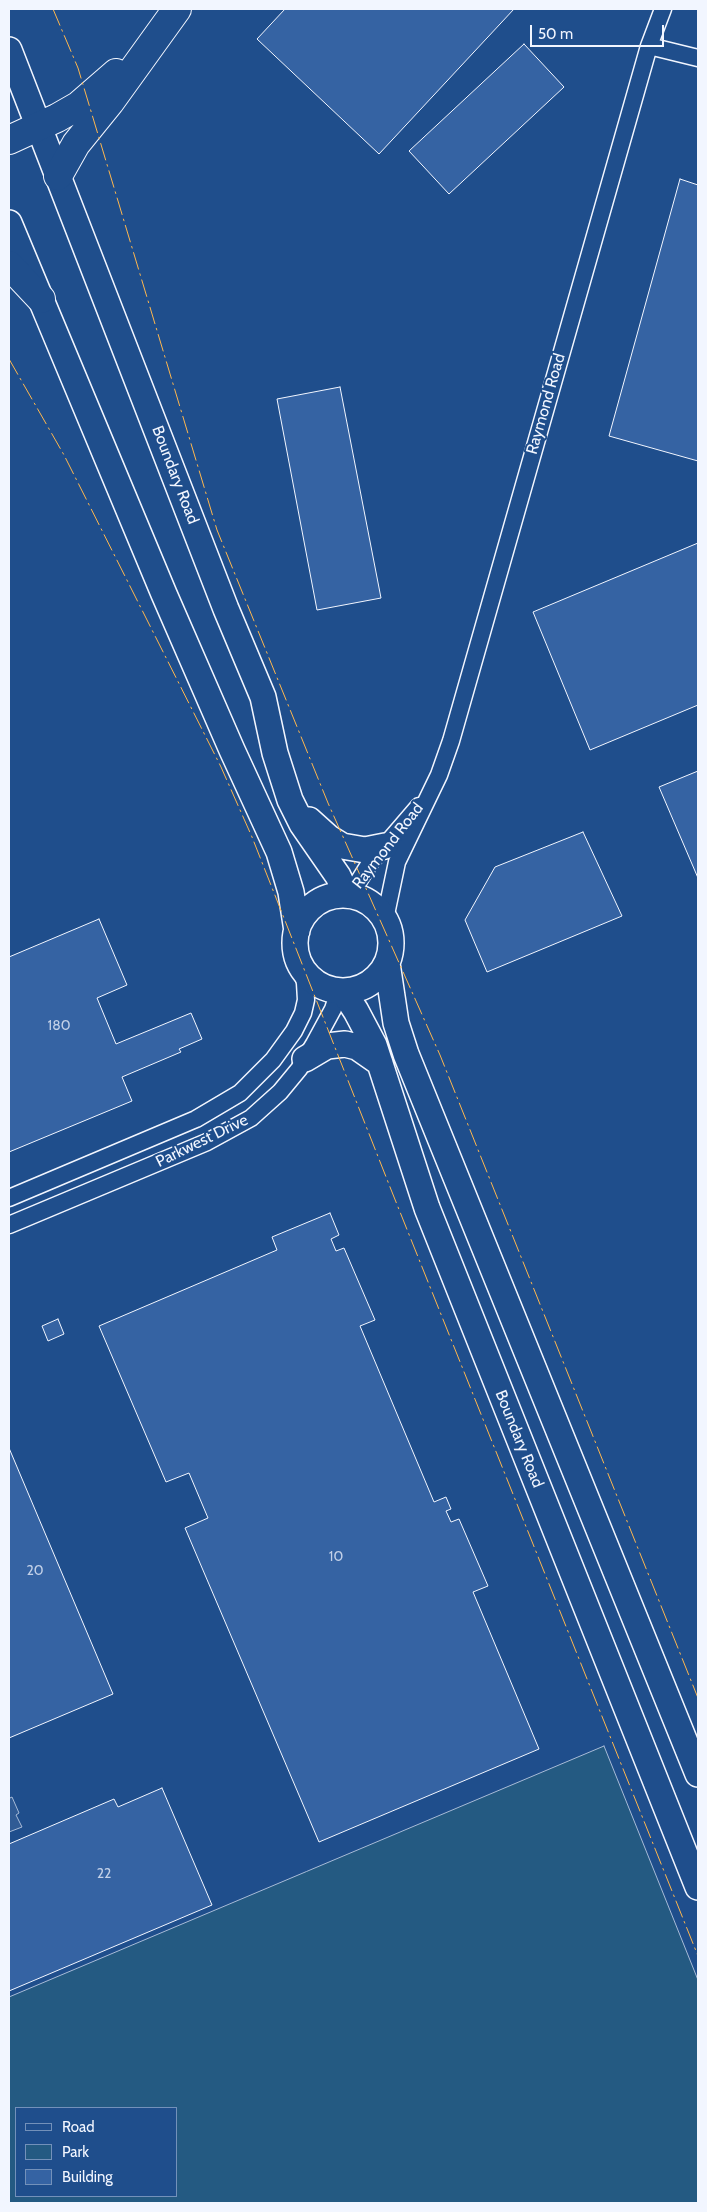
<!DOCTYPE html>
<style>
body{margin:0}
#map{position:relative;width:707px;height:2212px;overflow:hidden;background:#1f4e8c;font-family:Cabin,sans-serif}
canvas{display:block}
.frame{position:absolute;inset:0;border:10px solid #f2f6ff;pointer-events:none}
.legend{position:absolute;left:15px;top:2107px;width:162px;height:90px;box-sizing:border-box;background:#1f4e8c;border:1px solid #7391ba;margin:0;padding:6px 9px;list-style:none;font-size:15px;color:#f2f6ff}
.legend li{display:flex;align-items:center;gap:10px;height:25px}
.legend b{width:25px;border:1px solid #7391ba}
.scale{position:absolute;left:530px;top:25px;width:134px;height:22px;box-sizing:border-box;border:2px solid #f2f6ff;border-top:0;padding-left:6px;font-size:15px;line-height:18px;white-space:nowrap;color:#f2f6ff;-webkit-text-stroke:4px #1f4e8c;paint-order:stroke}
</style>
<div id="map">
<canvas width="707" height="2212"></canvas>
<div class="frame"></div>
<ul class="legend">
<li><b style="height:6px;background:#1f4e8c"></b>Road</li>
<li><b style="height:14px;background:#245a82"></b>Park</li>
<li><b style="height:14px;background:#3563a3"></b>Building</li>
</ul>
<div class="scale">50 m</div>
</div>
<script>
const c = document.querySelector('canvas').getContext('2d');
c.lineJoin = 'round';
function fill(path, color) { c.fillStyle = color; c.fill(path, 'evenodd'); }
const shape = rows => new Path2D(rows.map(r => 'M' + r).join(''));
function stroke(path, color, width, dash) { c.strokeStyle = color; c.lineWidth = width; c.lineCap = dash ? 'butt' : 'round'; c.setLineDash(dash || []); c.stroke(path); }
function drawText(font, color, halo, rows, align = 'center') {
  c.font = font + ' Cabin,sans-serif'; c.lineWidth = 4; c.setLineDash([]); c.textBaseline = 'middle'; c.strokeStyle = halo; c.fillStyle = color; for (const [text, x, y, turn = 0] of rows) {
    c.save(); c.translate(x, y); c.rotate((+turn || 0) * Math.PI / 180); c.textAlign = isNaN(turn) ? turn : align; if (halo) c.strokeText(text, 0, 0); c.fillText(text, 0, 0); c.restore();
  }
}
const green = shape([
 [604,1746,698,1980,698,2203,9,2203,9,1997,604,1746],
 [16,2108,176,2108,176,2196,16,2196,16,2108]
]);
fill(green, '#245a82');
stroke(green, '#a8bbd7', 1);
const parking = shape([
 [9,1796,10,1798,12,1797,19,1813,16,1815,22,1827,9,1832,9,1796]
]);
fill(parking, '#305b95');
stroke(parking, '#a8bbd7', 1);
const building = shape([
 [285,9,514,9,379,154,257,39,285,9],
 [524,44,564,87,449,194,409,151,524,44],
 [680,179,698,185,698,461,609,436,680,179],
 [340,387,381,598,317,610,277,399,340,387],
 [698,543,698,705,590,750,533,612,698,543],
 [698,771,698,878,659,787,698,771],
 [583,832,622,916,487,972,465,920,495,867,583,832],
 [99,919,127,985,97,998,116,1044,191,1013,202,1039,179,1049,181,1052,122,1077,132,1101,9,1152,9,957,99,919],
 [330,1213,339,1235,331,1239,336,1251,344,1248,375,1320,360,1326,434,1502,446,1497,451,1509,446,1511,451,1522,459,1519,488,1586,473,1592,539,1749,319,1842,185,1528,208,1518,189,1473,166,1482,99,1326,277,1250,272,1237,330,1213],
 [58,1319,64,1334,48,1341,42,1326,58,1319],
 [9,1448,113,1694,9,1738,9,1448],
 [162,1788,212,1905,9,1991,9,1844,114,1799,118,1807,162,1788]
]);
fill(building, '#3563a3');
stroke(building, '#f2f6ff', 1);
const minor = shape([
 [649,46,698,58],
 [350,895,370,863,419,806],
 [385,919,397,862,439,775,451,741,649,46,663,9],
 [9,1198,196,1119,240,1093,273,1060,294,1031,303,1013,306,1000,305,983,301,965],
 [9,1225,207,1142,251,1118,280,1092,299,1069,314,1044,333,1009,339,991]
]);
const primary = shape([
 [9,50,226,609,263,697,275,753,290,800,302,824,338,876,347,895],
 [9,223,164,594,232,750,279,852,291,892,297,931],
 [309,820,329,838,342,846,365,850,385,846],
 '295 943a48 48 0 1 1 96 0a48 48 0 1 1-96 0Z',
 [387,963,396,1023,406,1054,698,1774],
 [343,991,356,1011,374,1045,427,1208,698,1887],
 [305,1059,327,1046,345,1044,357,1047,380,1063]
]);
const motorway = shape([
 [9,140,57,118,78,106,116,73],
 [58,176,76,144,110,102,177,9],
 [9,265,41,299]
]);
stroke(minor, '#f2f6ff', 19);
stroke(primary, '#f2f6ff', 28);
stroke(motorway, '#f2f6ff', 30);
stroke(minor, '#1f4e8c', 16);
stroke(primary, '#1f4e8c', 25);
stroke(motorway, '#1f4e8c', 28);
stroke(shape([
 [53,9,78,68,217,530,328,803,440,1055,698,1698],
 [9,359,64,455,221,767,252,837,390,1187,698,1956]
]), '#ffb74d', 1, [18, 4, 2.5, 4]);
drawText('14px', '#c3d1e8', null, [
 ["180",59,1026],
 ["10",336,1557],
 ["20",35,1571],
 ["22",104,1874]
]);
drawText('16px', '#f2f6ff', '#1f4e8c', [
 ["Raymond Road",546,404,-74],
 ["Boundary Road",175,475,69],
 ["Raymond Road",388,846,-52],
 ["Parkwest Drive",202,1141,-26],
 ["Boundary Road",519,1439,68]
]);
</script>
